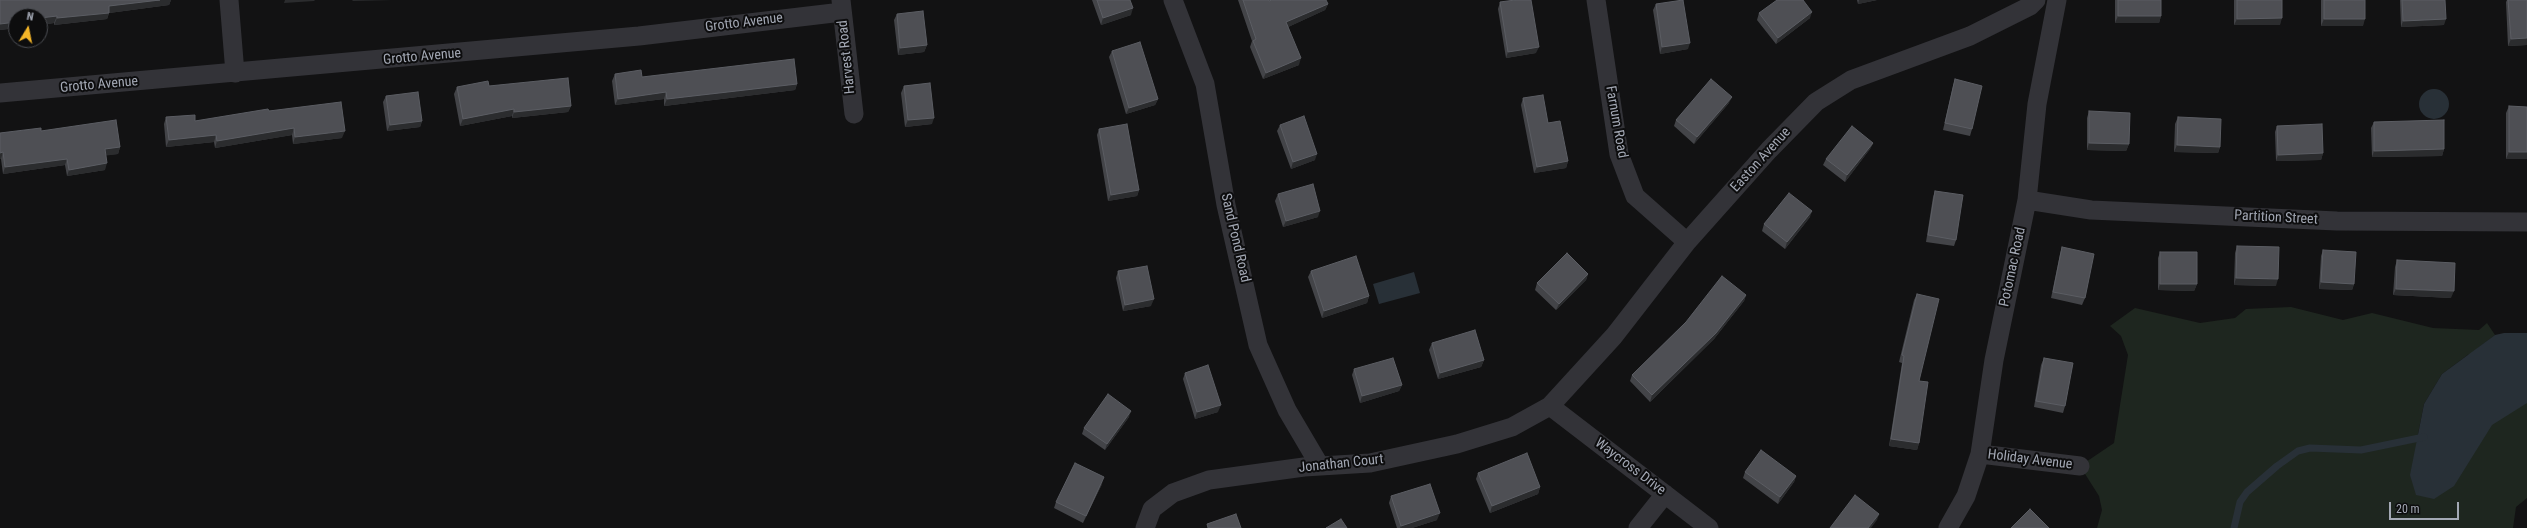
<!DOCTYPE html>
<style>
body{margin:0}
#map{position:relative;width:2527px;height:528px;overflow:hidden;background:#121213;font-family:"Roboto Condensed",sans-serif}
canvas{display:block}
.north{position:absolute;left:8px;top:8px;width:40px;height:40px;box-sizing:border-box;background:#0d0d0e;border:1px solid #494b50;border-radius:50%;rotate:10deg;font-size:11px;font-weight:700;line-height:16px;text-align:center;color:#a3a8b4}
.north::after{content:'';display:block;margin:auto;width:14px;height:18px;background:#f5b628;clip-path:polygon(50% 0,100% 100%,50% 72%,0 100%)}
.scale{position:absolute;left:2389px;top:502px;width:70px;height:18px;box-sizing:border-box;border:2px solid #a3a8b4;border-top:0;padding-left:5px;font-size:12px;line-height:14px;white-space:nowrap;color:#a3a8b4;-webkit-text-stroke:3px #0d0d0e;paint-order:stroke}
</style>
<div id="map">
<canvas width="2527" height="528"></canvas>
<div class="north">N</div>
<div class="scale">20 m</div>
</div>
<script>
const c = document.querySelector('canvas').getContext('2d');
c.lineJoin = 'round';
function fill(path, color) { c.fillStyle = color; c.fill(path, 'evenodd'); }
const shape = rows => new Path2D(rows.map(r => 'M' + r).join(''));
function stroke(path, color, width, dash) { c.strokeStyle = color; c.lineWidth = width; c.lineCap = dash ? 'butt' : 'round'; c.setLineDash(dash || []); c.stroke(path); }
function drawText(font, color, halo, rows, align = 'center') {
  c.font = font + ' "Roboto Condensed",sans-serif'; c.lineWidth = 4; c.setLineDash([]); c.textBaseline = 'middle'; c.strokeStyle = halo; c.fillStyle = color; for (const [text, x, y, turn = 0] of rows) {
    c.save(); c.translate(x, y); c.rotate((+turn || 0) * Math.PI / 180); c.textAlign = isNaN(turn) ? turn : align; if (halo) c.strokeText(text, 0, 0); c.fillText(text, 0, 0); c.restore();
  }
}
fill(shape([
 [2291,307,2343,320,2372,313,2433,328,2479,330,2487,323,2495,335,2478,348,2527,338,2527,498,2516,507,2513,528,2097,528,2102,510,2099,496,2080,466,2114,443,2128,355,2121,336,2110,326,2135,308,2200,323,2235,318,2246,309],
 [2469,354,2417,439,2424,404,2442,374]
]), '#1e261f');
fill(shape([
 '2419 104a15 15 0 1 1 30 0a15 15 0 1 1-30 0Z',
 [1414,272,1420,293,1379,304,1373,284],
 [2504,333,2527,333,2527,403,2492,425,2454,486,2434,499,2416,495,2410,475,2424,404,2442,374,2495,335]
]), '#283037');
stroke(shape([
 [2234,528,2240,502,2247,492,2277,466,2298,451,2310,448,2361,450,2424,437]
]), '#283037', 7);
stroke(shape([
 [229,0,235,73],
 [841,0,854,114],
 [1173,0,1205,84,1226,205,1258,345,1287,410,1320,466],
 [1596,0,1619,154,1635,196,1687,242],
 [0,93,639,36,842,12],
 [2027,200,2091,210,2337,221,2527,222],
 [1550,406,1709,528],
 [1980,454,2080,466],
 [1145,528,1152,509,1173,493,1209,480,1304,467,1370,463,1457,444,1512,427,1550,406,1614,336,1687,242,1769,150,1816,102,1851,80,1970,36,2030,6,2036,0],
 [1638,528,1665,494],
 [1948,528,1966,496,1980,454,1994,360,2027,200,2037,104,2057,0]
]), '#333338', 19);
fill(shape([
 [0,0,171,0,169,5,109,13,107,19,54,25,54,23,40,25,40,16,16,16,16,28,0,30],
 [1092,0,1130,0,1131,15,1101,25],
 [1238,0,1269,0,1269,1,1328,4,1325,10,1288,27,1299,65,1263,79,1250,47,1252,41],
 [1857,0,1877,0,1858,4],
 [2115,0,2161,0,2161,16,2159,23,2115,23],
 [2234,0,2282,0,2280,25,2234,25],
 [2321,0,2365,0,2363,26,2321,26],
 [2400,0,2445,0,2444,25,2401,27],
 [2507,0,2527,0,2527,45,2508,46,2506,2],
 [1500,2,1536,53,1506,58,1498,9],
 [1656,4,1688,49,1660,54,1653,10],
 [1759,13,1810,18,1776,44,1757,20],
 [897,14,927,45,924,52,898,55,894,20],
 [1112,51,1158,99,1155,105,1126,114,1109,57],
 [615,74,642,77,797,84,795,90,664,106,664,99,615,105,612,81],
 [1955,79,1972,129,1970,136,1943,130,1953,86],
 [489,86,571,106,568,112,512,118,512,116,460,126,454,94,457,87],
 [904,86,932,124,905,127,901,93],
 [386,96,422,121,420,127,387,131,383,102],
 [1523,98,1548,123,1568,161,1566,168,1534,173,1521,105],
 [1729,103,1694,144,1674,126,1676,120],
 [2509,106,2527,107,2527,159,2506,159,2506,113],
 [269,111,342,138,293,144,292,135,215,148,214,142,166,147,164,124,166,117,195,121],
 [2089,111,2129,144,2126,151,2087,150,2087,118],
 [2178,117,2220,147,2218,153,2174,152,2175,124],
 [2374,122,2444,149,2442,156,2372,157,2371,128],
 [1280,125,1315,160,1291,169,1277,131],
 [2277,126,2323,153,2321,160,2276,161,2275,132],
 [1099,129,1139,190,1137,196,1108,201,1097,135],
 [41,131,120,147,118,154,106,155,105,170,67,176,65,165,3,174,1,159,0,133],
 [1873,143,1870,149,1845,182,1823,165,1826,159],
 [1935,191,1956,240,1954,246,1926,242,1933,197],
 [1278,194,1318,217,1283,227,1275,201],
 [1810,217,1785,249,1762,231,1764,224],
 [2237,246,2276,286,2234,285,2235,253],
 [2062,247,2085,298,2082,305,2051,298,2060,254],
 [2323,250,2354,284,2352,290,2319,289,2321,256],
 [2160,252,2197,284,2194,291,2158,290,2158,258],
 [2397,260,2451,298,2393,295,2395,267],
 [1118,271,1151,306,1123,311,1116,278],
 [1311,271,1369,296,1367,303,1322,318,1308,277],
 [1588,274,1586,280,1556,310,1535,290,1537,283],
 [1917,294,1919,381,1919,443,1917,450,1889,446,1902,363,1899,362,1914,300],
 [1746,295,1744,301,1714,339,1650,402,1630,381,1632,375,1686,322],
 [1432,343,1484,360,1481,367,1438,379,1429,350],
 [2044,358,2065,406,2063,413,2034,407,2041,365],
 [1354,369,1402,385,1399,391,1360,403,1352,375],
 [1185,373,1218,412,1195,419,1183,379],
 [1129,417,1105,450,1082,434,1084,428],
 [1745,472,1796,476,1794,482,1778,504,1743,478],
 [1478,473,1540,487,1538,494,1490,513,1476,479],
 [1102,484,1083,523,1054,508,1056,502],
 [1391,496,1437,520,1412,528,1397,528,1389,503]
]), '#434448');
fill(shape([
 [160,0,171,0,169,5,109,13,107,19,54,25,57,18,109,6],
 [285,0,315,0,314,1,284,3],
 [353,0,393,0,352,1],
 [1859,0,1877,0,1858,4],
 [1328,4,1325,10,1284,29,1286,22],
 [1133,8,1131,15,1101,25,1103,18],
 [1812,12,1810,18,1776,44,1778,38],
 [57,16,54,23,40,25,40,18],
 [2118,16,2161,16,2159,23,2115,23],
 [2282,18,2280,25,2234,25,2237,19],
 [2324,19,2365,19,2363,26,2321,26],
 [2446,19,2444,25,2401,27,2403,21],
 [16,22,16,28,0,30,0,24],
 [2527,38,2527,45,2508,46,2511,39],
 [1690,43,1688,49,1660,54,1662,47],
 [927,45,924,52,898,55,900,48],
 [1539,47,1536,53,1506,58,1508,52],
 [1301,58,1299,65,1263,79,1266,73],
 [797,84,795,90,664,106,667,99],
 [666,92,664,99,615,105,618,99],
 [1732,97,1729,103,1694,144,1697,137],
 [1158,99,1155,105,1126,114,1129,108],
 [571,106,568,112,512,118,514,112],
 [514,109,512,116,460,126,463,119],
 [934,118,932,124,905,127,908,120],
 [422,121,420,127,387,131,390,125],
 [294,128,292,135,215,148,217,141],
 [345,131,342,138,293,144,295,137],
 [216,135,214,142,166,147,169,140],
 [1873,143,1870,149,1845,182,1847,175],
 [2089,143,2129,144,2126,151,2087,150],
 [2177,145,2220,147,2218,153,2174,152],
 [120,147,118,154,103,156,105,149],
 [2444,149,2442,156,2372,157,2374,151],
 [3,152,1,159,0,159,0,153],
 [2509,152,2527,152,2527,159,2506,159],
 [2323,153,2321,160,2276,161,2278,155],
 [1317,154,1315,160,1291,169,1293,162],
 [67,159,65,165,3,174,5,167],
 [1568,161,1566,168,1534,173,1537,167],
 [107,163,105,170,67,176,69,170],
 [1139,190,1137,196,1108,201,1111,195],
 [1320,211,1318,217,1283,227,1286,221],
 [1812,211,1810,217,1785,249,1787,242],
 [1588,274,1586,280,1556,310,1559,304],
 [2236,278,2278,279,2276,286,2234,285],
 [2321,282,2354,284,2352,290,2319,289],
 [2160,284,2197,284,2194,291,2158,290],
 [2396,289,2454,291,2451,298,2393,295],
 [1746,295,1744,301,1714,339,1650,402,1652,395],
 [1369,296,1367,303,1322,318,1324,311],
 [1154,299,1151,306,1123,311,1125,305],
 [1484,360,1481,367,1438,379,1440,373],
 [1402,385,1399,391,1360,403,1362,396],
 [1221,405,1218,412,1195,419,1197,412],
 [1131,411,1129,417,1105,450,1107,444],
 [1891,439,1919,443,1917,450,1889,446],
 [1796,476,1794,482,1778,504,1780,497],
 [1104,477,1102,484,1083,523,1086,516],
 [1540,487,1538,494,1490,513,1492,506],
 [1440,513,1437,520,1412,528,1400,528,1401,526],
 [1879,514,1877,520,1871,528,1868,528]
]), '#2b2c2e');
const building = shape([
 [0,0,160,0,109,6,109,13,57,18,57,16,40,18,40,16,16,16,16,22,0,24,0,0],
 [1097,0,1130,0,1133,8,1103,18,1097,0],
 [1243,0,1269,0,1269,1,1272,0,1326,0,1328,4,1286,22,1301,58,1266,73,1253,41,1256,39,1243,0],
 [1515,0,1531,0,1539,47,1508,52,1500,2,1515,0],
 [1683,0,1690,43,1662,47,1656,4,1683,0],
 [1777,0,1803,0,1812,12,1778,38,1759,13,1777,0],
 [2118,0,2161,0,2161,16,2118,16,2118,0],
 [2237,0,2282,0,2282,18,2237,19,2237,0],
 [2324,0,2365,0,2365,19,2324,19,2324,0],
 [2402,0,2445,0,2446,19,2403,21,2402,0],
 [2508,0,2527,0,2527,38,2511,39,2508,0],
 [923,11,927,45,900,48,897,14,923,11],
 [1140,42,1158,99,1129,108,1112,51,1140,42],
 [794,59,797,84,667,99,666,92,618,99,615,74,641,70,642,77,794,59],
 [568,78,571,106,514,112,514,109,463,119,457,87,488,81,489,86,568,78],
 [1711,79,1732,97,1697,137,1676,120,1711,79],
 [1955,79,1982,86,1972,129,1945,123,1955,79],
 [930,83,934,118,908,120,904,86,930,83],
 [418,92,422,121,390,125,386,96,418,92],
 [1543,95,1548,123,1560,121,1568,161,1537,167,1523,98,1543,95],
 [341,102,345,131,295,137,294,128,217,141,216,135,169,140,166,117,195,115,195,121,268,109,269,111,341,102],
 [2509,106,2527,107,2527,152,2509,152,2509,106],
 [2089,111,2130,113,2129,144,2089,143,2089,111],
 [1304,116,1317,154,1293,162,1280,125,1304,116],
 [2178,117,2221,119,2220,147,2177,145,2178,117],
 [116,120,120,147,105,149,107,163,69,170,67,159,5,167,3,152,0,153,0,133,41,128,41,131,116,120],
 [2444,120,2444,149,2374,151,2374,122,2444,120],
 [1127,124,1139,190,1111,195,1099,129,1127,124],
 [2322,124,2323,153,2278,155,2277,126,2322,124],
 [1852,126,1873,143,1847,175,1826,159,1852,126],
 [1313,184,1320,211,1286,221,1278,194,1313,184],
 [1935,191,1963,195,1956,240,1928,235,1935,191],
 [1789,193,1812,211,1787,242,1764,224,1789,193],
 [2237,246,2279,247,2278,279,2236,278,2237,246],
 [2062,247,2094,254,2085,298,2053,292,2062,247],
 [2323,250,2356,252,2354,284,2321,282,2323,250],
 [2160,252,2197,252,2197,284,2160,284,2160,252],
 [1567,253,1588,274,1559,304,1537,283,1567,253],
 [1356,256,1369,296,1324,311,1311,271,1356,256],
 [2397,260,2455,263,2454,291,2396,289,2397,260],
 [1147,266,1154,299,1125,305,1118,271,1147,266],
 [1722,276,1746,295,1716,333,1652,395,1632,375,1686,322,1722,276],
 [1917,294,1939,299,1919,381,1928,382,1919,443,1891,439,1904,356,1902,355,1917,294],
 [1475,330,1484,360,1440,373,1432,343,1475,330],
 [1393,358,1402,385,1362,396,1354,369,1393,358],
 [2044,358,2073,363,2065,406,2036,401,2044,358],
 [1208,365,1221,405,1197,412,1185,373,1208,365],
 [1108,394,1131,411,1107,444,1084,428,1108,394],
 [1761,450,1796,476,1780,497,1745,472,1761,450],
 [1527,453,1540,487,1492,506,1478,473,1527,453],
 [1075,463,1104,477,1086,516,1056,502,1075,463],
 [1430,484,1440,513,1401,526,1391,496,1430,484],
 [1855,495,1879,514,1868,528,1830,528,1855,495],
 [2030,509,2049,528,2011,528,2030,509],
 [1236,514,1241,528,1208,528,1207,524,1236,514],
 [1341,519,1347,528,1326,528,1341,519]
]);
fill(building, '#4e4f54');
stroke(building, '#5b5d63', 1);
drawText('14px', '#a3a8b4', '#0d0d0e', [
 ["Grotto Avenue",744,23,-7],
 ["Grotto Avenue",422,57,-5],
 ["Harvest Road",847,57,-96],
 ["Grotto Avenue",99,85,-5],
 ["Farnum Road",1616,122,80],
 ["Easton Avenue",1761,160,-48],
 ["Partition Street",2276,218,3],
 ["Sand Pond Road",1235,238,77],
 ["Potomac Road",2013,267,-78],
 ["Holiday Avenue",2030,460,7],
 ["Jonathan Court",1341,464,-6],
 ["Waycross Drive",1630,467,37]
]);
</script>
